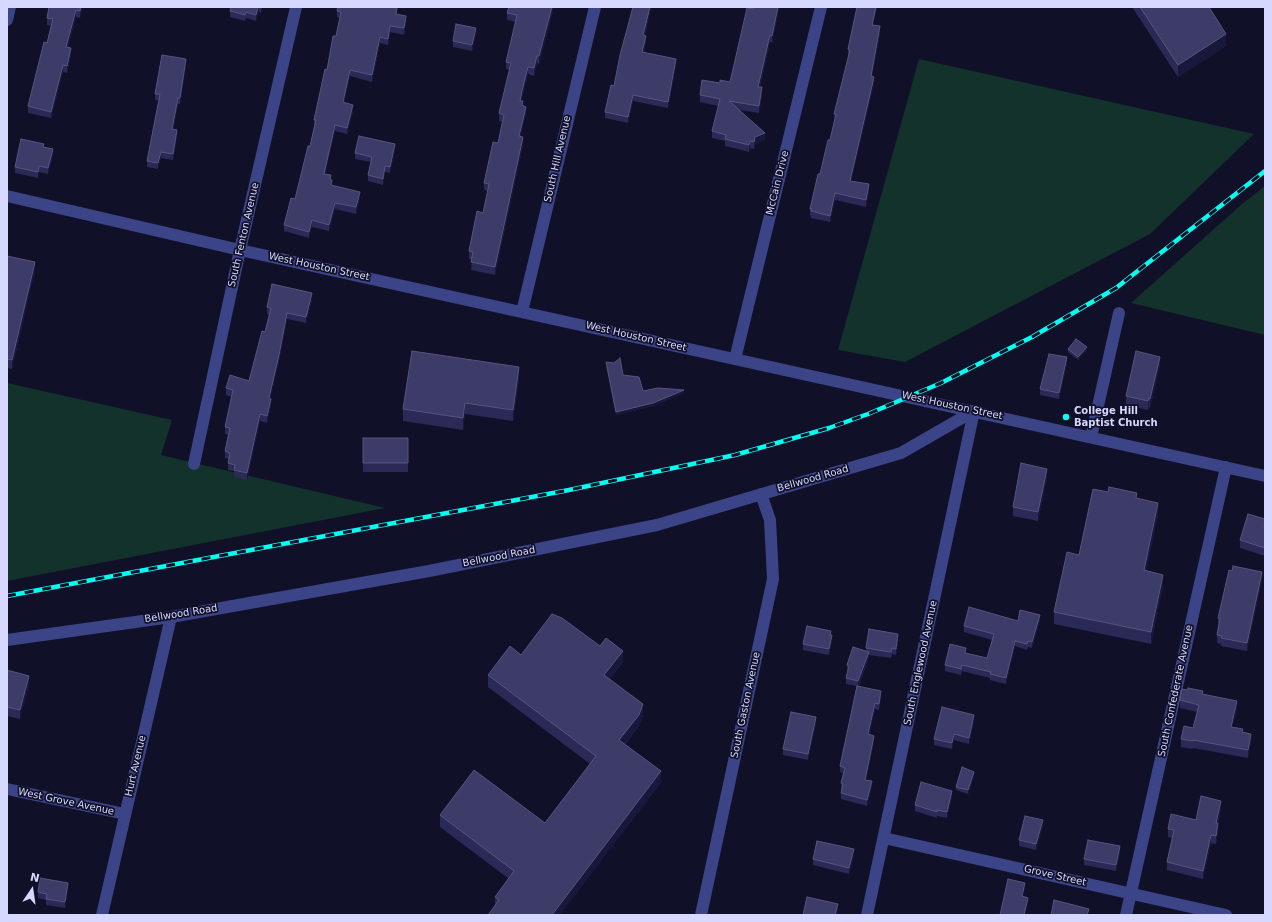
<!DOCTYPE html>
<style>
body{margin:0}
#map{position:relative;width:1272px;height:922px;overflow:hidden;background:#101028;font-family:"DejaVu Sans",sans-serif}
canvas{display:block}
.frame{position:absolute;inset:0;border:8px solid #d7d8ff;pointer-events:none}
.north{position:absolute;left:12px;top:870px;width:40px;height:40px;-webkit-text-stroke:3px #101028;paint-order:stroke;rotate:13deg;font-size:11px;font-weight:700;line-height:16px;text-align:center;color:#d7d8ff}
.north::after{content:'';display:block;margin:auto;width:14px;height:18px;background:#d7d8ff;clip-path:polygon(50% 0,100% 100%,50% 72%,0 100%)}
</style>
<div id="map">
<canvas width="1272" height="922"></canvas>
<div class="frame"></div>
<div class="north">N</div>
</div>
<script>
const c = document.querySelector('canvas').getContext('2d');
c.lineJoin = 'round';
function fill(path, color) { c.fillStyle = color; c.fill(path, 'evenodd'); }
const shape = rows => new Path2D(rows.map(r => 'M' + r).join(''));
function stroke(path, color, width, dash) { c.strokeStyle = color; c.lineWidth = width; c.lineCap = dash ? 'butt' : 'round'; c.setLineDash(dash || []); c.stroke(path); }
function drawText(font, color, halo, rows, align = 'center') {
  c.font = font + ' "DejaVu Sans",sans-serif'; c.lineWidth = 3.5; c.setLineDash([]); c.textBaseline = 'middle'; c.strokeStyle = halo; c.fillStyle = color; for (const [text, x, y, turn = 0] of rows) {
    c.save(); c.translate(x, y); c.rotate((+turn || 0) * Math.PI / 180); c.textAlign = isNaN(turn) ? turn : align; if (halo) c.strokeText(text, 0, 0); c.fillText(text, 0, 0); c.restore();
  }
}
fill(shape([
 [919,59,1254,134,1150,234,905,362,838,350],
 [1265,186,1265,335,1131,303,1242,204],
 [7,383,172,420,161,455,385,508,7,581]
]), '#13322c');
stroke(shape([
 [7,20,10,7],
 [7,196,240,250,1265,476],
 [522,312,595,7],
 [735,359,821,7],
 [1091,437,1119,313],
 [194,464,240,250,296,7],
 [7,640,171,617,429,571,657,525,901,453,974,411],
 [7,789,125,814],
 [884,838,1226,915],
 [102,915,171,617],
 [701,915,773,579,770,520,761,494],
 [867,915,974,411],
 [1126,915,1226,467]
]), '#3b4487', 12);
const rail = shape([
 [7,596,569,490,735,455,829,428,868,414,941,383,1032,337,1116,288,1265,171]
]);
stroke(rail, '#04fef1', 4.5);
stroke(rail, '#101028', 3, [9]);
fill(shape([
 [49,7,83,7,80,18,76,17,68,47,71,55,67,73,63,72,51,118,28,113,28,106,47,43,51,26,47,25,47,18],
 [231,7,262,7,261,13,259,12,256,21,246,18,245,21,230,17,230,11],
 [509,7,554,7,539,64,537,63,534,76,528,74,522,98,521,101,526,114,520,137,523,145,495,275,471,270,472,259,469,259,469,251,483,213,488,191,484,190,484,183,498,143,502,122,499,121,499,113,510,70,506,69,506,62,516,22,507,20,507,13],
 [651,7,645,35,646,42,644,53,676,65,668,108,633,101,628,123,605,118,605,112,614,86],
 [779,7,772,43,770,42,760,87,762,95,759,113,739,110,765,140,755,144,754,149,750,148,749,152,725,146,725,141,712,138,712,131,718,106,700,102,700,95,720,83,730,82,754,9],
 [857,7,877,7,873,25,880,33,872,77,874,84,851,181,869,191,866,207,835,200,830,222,811,218,811,216,810,215,810,209,820,174,835,120,834,114,849,56,848,56,848,49],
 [1132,7,1209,7,1226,46,1178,77],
 [337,11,397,14,406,22,404,35,390,32,388,45,380,43,372,82,350,76,344,103,353,111,347,134,335,131,325,174,331,179,332,186,360,198,356,214,335,209,329,231,312,227,309,238,284,231,284,225,295,199,310,146,314,126,314,120,336,36,340,18,337,17],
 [476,34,472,51,453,47,453,41],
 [186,65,180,104,178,104,173,129,177,136,173,160,161,158,158,169,147,167,147,161,159,100,155,100,155,94],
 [44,147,53,155,48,174,39,172,38,178,15,173,15,167],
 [395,150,390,173,385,172,383,185,368,181,368,175,371,162,355,159,355,153],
 [7,256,35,270,12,369,7,368],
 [312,300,306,323,287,319,279,361,270,398,271,405,267,423,260,421,247,480,234,477,234,471,228,470,228,463,229,459,225,458,225,451,228,435,225,434,225,427,232,397,226,395,226,388,249,381,265,332,269,315,267,314,267,307],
 [1068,349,1087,350,1078,360,1068,352],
 [606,362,643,391,684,393,653,406,616,415,606,365],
 [1067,363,1059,399,1040,395,1040,389],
 [1160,365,1150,408,1149,407,1148,410,1126,405,1126,396],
 [519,379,513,421,465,414,463,430,403,421,403,409],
 [363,438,408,438,408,472,363,472],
 [1047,478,1038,521,1013,516,1013,507],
 [1137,499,1158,515,1146,571,1163,586,1151,644,1054,624,1054,612,1079,555],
 [1265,519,1265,556,1240,548,1240,540],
 [1262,580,1247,651,1221,646,1221,644,1217,643,1217,635,1218,626,1218,618],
 [1040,620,1032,648,1028,647,1027,650,1015,646,1006,684,990,680,990,678,962,671,961,675,945,671,945,665,966,653,987,658,992,640,964,632,964,626,1018,621],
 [831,635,832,641,829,655,803,650,803,644],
 [898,640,896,655,892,654,891,658,869,655,869,657,859,686,881,697,879,710,875,709,869,735,874,742,866,780,872,787,867,806,841,799,841,793,842,789,841,789,841,783,843,773,840,772,840,766,857,686,846,684,846,678,848,671,847,671,847,665,866,651,866,648],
 [600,646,623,662,610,679,643,716,639,726,625,745,661,783,495,905,495,897,509,879,440,827,440,815,545,823,590,764,488,687,488,675],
 [7,670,29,685,20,719,7,716],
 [1203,694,1237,709,1232,727,1243,732,1251,741,1248,758,1193,748,1193,749,1181,747,1181,739,1193,728,1197,712,1180,708,1180,700],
 [974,721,969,744,954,740,952,749,934,745,934,739],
 [816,723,808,760,783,755,783,749],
 [974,775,968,794,956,790,956,787],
 [952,797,947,818,937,816,937,818,915,811,915,805],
 [1221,809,1218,823,1218,831,1216,844,1211,843,1203,879,1167,870,1167,862,1172,838,1168,837,1168,829,1196,820],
 [1043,826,1036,850,1019,846,1019,840],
 [1120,852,1116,871,1084,865,1084,859],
 [854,855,849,874,813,865,813,859],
 [68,889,65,908,46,905,46,900,38,898,38,892]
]), '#2b2956');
fill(shape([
 [81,7,83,7,80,18,80,11],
 [259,7,259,12,256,21,256,15],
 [552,7,554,7,539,64,539,56],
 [650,7,651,7,643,41,643,35],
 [778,7,779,7,772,43,772,36],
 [876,7,877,7,872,31,872,25],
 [76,10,76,17,66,54,66,47],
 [406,16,406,22,404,35,404,28],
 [390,26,390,32,388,45,388,39],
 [880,26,880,33,871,83,871,76],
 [476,28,476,34,472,51,472,45],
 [1226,34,1226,46,1178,77,1178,65],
 [770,35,770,42,758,94,758,87],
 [646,36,646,42,642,59,642,52],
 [380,37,380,43,372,82,372,75],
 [71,48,71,55,67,73,67,66],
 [537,56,537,63,534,76,534,68],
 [186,59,186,65,180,104,180,98],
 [676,59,676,65,668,108,668,102],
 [63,65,63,72,51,118,51,112],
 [528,67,528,74,520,108,520,101,522,91],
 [350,70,350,76,343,108,343,102],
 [874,77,874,84,850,188,850,181],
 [762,87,762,95,759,113,759,106],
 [633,95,633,101,628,123,628,117],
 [178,98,178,104,172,135,172,129],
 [353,105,353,111,347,134,347,128],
 [526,107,526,114,519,144,519,136],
 [335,125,335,131,324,180,324,174],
 [177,130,177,136,173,160,173,154],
 [765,133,765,140,755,144,754,149,754,142,755,137],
 [523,137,523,145,495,275,495,267],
 [750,141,750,148,749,152,749,145],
 [395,144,395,150,390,173,390,167],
 [53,149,53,155,48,174,48,168],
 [161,152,161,158,158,169,158,163],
 [39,166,39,172,38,178,38,172],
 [385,166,385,172,383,185,383,179],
 [869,184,869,191,866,207,866,200],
 [360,192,360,198,356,214,356,207],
 [835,193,835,200,830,222,830,216],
 [335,203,335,209,329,231,329,225],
 [312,220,312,227,309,238,309,232],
 [35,262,35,270,12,369,12,360],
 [312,293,312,300,306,323,306,317],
 [287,313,287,319,279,361,269,405,269,398],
 [1087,347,1087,350,1078,360,1078,357],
 [1067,357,1067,363,1059,399,1059,393],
 [1160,357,1160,365,1150,408,1150,399],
 [519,367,519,379,513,421,513,410],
 [684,390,684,393,653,406,616,415,616,412],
 [1149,398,1149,407,1148,410,1148,401],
 [271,399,271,405,267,423,267,416],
 [465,403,465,414,463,430,463,418],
 [260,414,260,421,247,480,247,473],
 [1047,469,1047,478,1038,521,1038,512],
 [1158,503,1158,515,1144,582,1144,570],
 [1262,572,1262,580,1247,651,1247,643],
 [1163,575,1163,586,1151,644,1151,632],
 [1040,615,1040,620,1032,648,1032,642],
 [898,634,898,640,896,655,896,649],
 [832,635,832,641,829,655,829,649],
 [1015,641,1015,646,1006,684,1006,678],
 [623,651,623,662,604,687,604,675],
 [869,652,869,657,858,687,858,681],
 [29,676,29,685,20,719,20,710],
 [881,691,881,697,879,710,879,704],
 [1237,701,1237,709,1231,735,1231,727],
 [875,703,875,709,868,740,868,734],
 [643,704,643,716,639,726,619,752,619,740],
 [974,715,974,721,969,744,969,738],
 [816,717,816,723,808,760,808,754],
 [954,734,954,740,952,749,952,743],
 [1251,734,1251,741,1248,758,1248,750],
 [874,736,874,742,865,786,865,780],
 [661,771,661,783,560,915,552,915],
 [974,772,974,775,968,794,968,790],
 [872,781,872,787,867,806,867,800],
 [952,791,952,797,947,818,947,812],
 [1221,801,1221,809,1216,830,1216,823],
 [1043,820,1043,826,1036,850,1036,844],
 [1218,823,1218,831,1216,844,1216,836],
 [1211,835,1211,843,1203,879,1203,871],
 [1120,846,1120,852,1116,871,1116,865],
 [854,849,854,855,849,874,849,868],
 [68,883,68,889,65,908,65,902],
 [1025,883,1025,888,1022,902,1022,896],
 [1028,898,1028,903,1025,915,1024,915],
 [838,904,838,910,837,915,835,915]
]), '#18173c');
const building = shape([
 [49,7,81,7,80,11,76,10,66,47,71,48,67,66,63,65,51,112,28,106,44,42,47,43,53,19,47,18,49,7],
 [231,7,258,7,256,15,246,12,245,15,230,11,231,7],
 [338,7,391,7,397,8,396,14,406,16,404,28,390,26,388,39,380,37,372,75,350,70,343,102,353,105,347,128,335,125,324,174,331,175,330,179,332,180,331,185,360,192,356,207,335,203,329,225,312,220,309,232,284,225,291,198,295,199,308,146,310,146,316,120,314,120,325,69,327,70,333,36,336,36,341,12,337,11,338,7],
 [509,7,552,7,539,56,537,56,534,68,528,67,522,91,520,101,523,101,522,105,526,107,519,136,523,137,495,267,471,262,473,252,469,251,477,211,483,213,489,184,484,183,493,142,498,143,504,115,499,113,511,63,506,62,517,15,507,13,509,7],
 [633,7,650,7,643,35,646,36,642,52,676,59,668,102,633,95,628,117,605,112,611,85,614,86,620,55,633,7],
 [754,7,778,7,772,36,770,35,758,87,762,87,759,106,729,101,765,133,755,137,754,142,750,141,749,145,725,139,726,135,712,131,720,99,700,95,702,80,720,83,720,80,730,82,747,8,754,9,754,7],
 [857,7,876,7,872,25,880,26,871,76,874,77,850,181,869,184,866,200,835,193,830,216,811,211,812,209,810,209,818,174,820,174,828,140,830,140,836,114,834,114,850,50,848,49,857,7],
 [1140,7,1209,7,1226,34,1178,65,1140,7],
 [456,24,476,28,472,45,453,41,456,24],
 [162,55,186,59,180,98,178,98,172,129,177,130,173,154,161,152,158,163,147,161,160,94,155,94,162,55],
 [359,136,395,144,390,167,385,166,383,179,368,175,372,157,355,153,359,136],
 [21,139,44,144,43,147,53,149,48,168,39,166,38,172,15,167,21,139],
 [7,256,35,262,12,360,7,359,7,256],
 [272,284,312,293,306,317,287,313,279,355,269,398,271,399,267,416,260,414,247,473,234,470,235,465,228,463,230,453,225,451,230,428,225,427,233,390,226,388,230,375,249,381,262,331,265,332,271,308,267,307,272,284],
 [1076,339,1087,347,1078,357,1068,349,1076,339],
 [412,351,519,367,513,410,465,403,463,418,403,409,412,351],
 [1136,351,1160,357,1150,399,1149,398,1148,401,1126,396,1136,351],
 [1049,354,1067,357,1059,393,1040,389,1049,354],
 [620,358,623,375,639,377,643,391,658,388,684,390,653,403,616,412,606,362,614,363,620,358],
 [363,438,408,438,408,463,363,463,363,438],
 [1021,463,1047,469,1038,512,1013,507,1021,463],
 [1109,487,1137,493,1136,498,1158,503,1144,570,1163,575,1151,632,1054,612,1067,552,1079,555,1093,489,1108,492,1109,487],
 [1248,514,1265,519,1265,522,1264,527,1265,527,1265,548,1240,540,1248,514],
 [1233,566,1262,572,1247,643,1221,638,1222,636,1217,635,1220,619,1218,618,1229,570,1232,571,1233,566],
 [969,607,1018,621,1020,610,1040,615,1032,642,1028,641,1027,644,1015,641,1006,678,990,674,991,672,962,665,961,669,945,665,950,644,966,648,965,653,987,658,994,634,964,626,969,607],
 [552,614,562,618,600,646,606,638,623,651,604,675,643,704,639,715,619,740,661,771,552,915,488,915,499,900,495,897,514,871,440,815,474,770,545,823,596,756,488,675,510,646,521,655,552,614],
 [807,626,831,631,830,635,832,635,829,649,803,644,807,626],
 [869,629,898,634,896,649,892,648,891,652,866,648,869,629],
 [853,647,869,652,858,681,846,678,849,666,847,665,853,647],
 [7,670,29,676,20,710,7,707,7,670],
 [857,686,881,691,879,704,875,703,868,734,874,736,865,780,872,781,867,800,841,793,843,784,841,783,845,768,840,766,857,686],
 [1188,688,1203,691,1202,694,1237,701,1231,727,1243,729,1242,732,1251,734,1248,750,1193,740,1193,741,1181,739,1184,726,1193,728,1199,705,1180,700,1182,689,1187,690,1188,688],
 [942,707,974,715,969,738,954,734,952,743,934,739,942,707],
 [791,712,816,717,808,754,783,749,791,712],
 [962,767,974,772,968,790,956,787,962,767],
 [921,782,952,791,947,812,937,810,937,812,915,805,921,782],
 [1201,796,1221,801,1216,823,1218,823,1216,836,1211,835,1203,871,1167,862,1174,830,1168,829,1171,814,1196,820,1201,796],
 [1025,816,1043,820,1036,844,1019,840,1025,816],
 [1088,840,1120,846,1116,865,1084,859,1088,840],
 [817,841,854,849,849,868,813,859,817,841],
 [40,878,68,883,65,902,46,899,47,894,38,892,40,878],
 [1008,879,1025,883,1022,896,1028,898,1024,915,1000,915,1008,879],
 [807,897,838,904,835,915,803,915,807,897],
 [1054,900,1089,909,1087,915,1051,915,1054,900]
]);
fill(building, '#3d3c68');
stroke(building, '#565480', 1);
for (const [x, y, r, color] of [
 [1066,417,4,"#04fef1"]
]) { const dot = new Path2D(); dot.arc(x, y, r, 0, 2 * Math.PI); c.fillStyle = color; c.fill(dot); stroke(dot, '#101028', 1.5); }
drawText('10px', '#d7d8ff', '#101028', [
 ["South Hill Avenue",558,159,-77],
 ["McCain Drive",778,183,-76],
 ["South Fenton Avenue",244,235,-77],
 ["West Houston Street",319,267,12],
 ["West Houston Street",636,337,13],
 ["West Houston Street",952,406,12],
 ["Bellwood Road",813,479,-16],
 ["Bellwood Road",499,557,-11],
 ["Bellwood Road",181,614,-9],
 ["South Englewood Avenue",921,663,-78],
 ["South Confederate Avenue",1176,691,-78],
 ["South Gaston Avenue",746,705,-78],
 ["Hurt Avenue",136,766,-77],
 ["West Grove Avenue",66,802,12],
 ["Grove Street",1055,876,13]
]);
drawText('bold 10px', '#d7d8ff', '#101028', [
 ["College Hill",1074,411],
 ["Baptist Church",1074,423]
], 'left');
</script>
